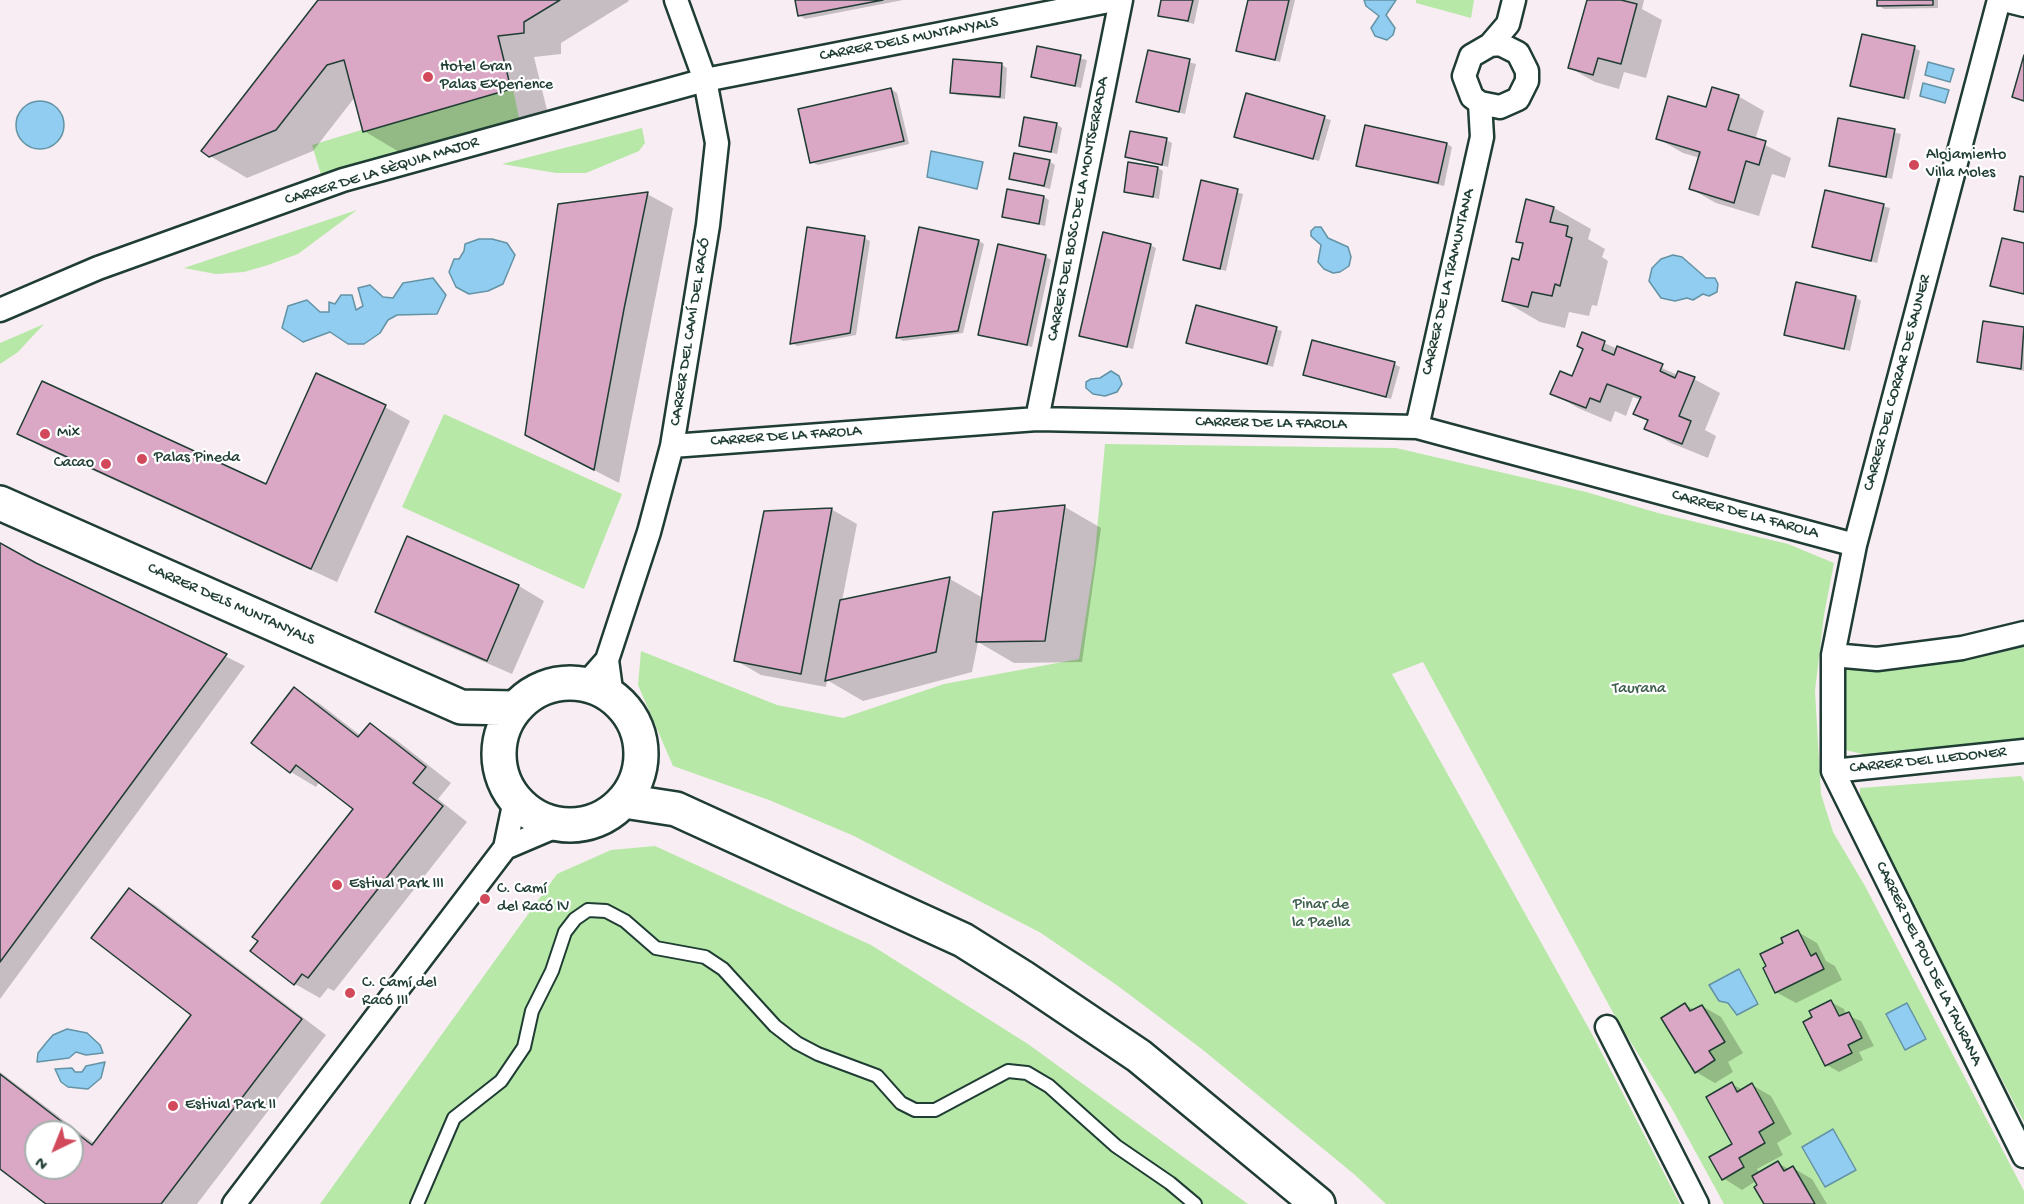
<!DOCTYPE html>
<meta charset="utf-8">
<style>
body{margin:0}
#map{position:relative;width:2024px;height:1204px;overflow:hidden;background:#f8edf3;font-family:"Gochi Hand",sans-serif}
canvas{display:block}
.north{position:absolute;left:24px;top:1120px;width:60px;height:60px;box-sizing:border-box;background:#fff;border:2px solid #a5b1ae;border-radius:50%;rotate:223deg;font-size:16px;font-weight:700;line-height:24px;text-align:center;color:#1f3d34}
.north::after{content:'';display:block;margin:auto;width:21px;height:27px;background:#d1495b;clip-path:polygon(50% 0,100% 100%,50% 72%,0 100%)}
</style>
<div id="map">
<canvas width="2024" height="1204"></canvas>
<div class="north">N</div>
</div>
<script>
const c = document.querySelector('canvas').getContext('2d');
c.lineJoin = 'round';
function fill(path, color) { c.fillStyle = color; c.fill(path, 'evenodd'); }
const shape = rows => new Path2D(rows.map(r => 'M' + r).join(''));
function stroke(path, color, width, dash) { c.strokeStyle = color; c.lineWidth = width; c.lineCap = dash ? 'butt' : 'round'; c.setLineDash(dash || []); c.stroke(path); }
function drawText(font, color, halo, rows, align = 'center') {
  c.font = font + ' "Gochi Hand",sans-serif'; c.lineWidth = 4.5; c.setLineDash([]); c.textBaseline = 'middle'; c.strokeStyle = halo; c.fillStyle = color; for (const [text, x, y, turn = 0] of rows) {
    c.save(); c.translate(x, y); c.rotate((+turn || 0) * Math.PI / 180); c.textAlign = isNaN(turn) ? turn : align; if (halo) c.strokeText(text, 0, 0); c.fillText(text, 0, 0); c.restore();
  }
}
fill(shape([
 [1416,0,1474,0,1471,18,1416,3],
 [512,84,520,123,322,178,312,145],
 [642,128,645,143,639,151,586,173,556,173,502,164],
 [357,210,298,254,268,265,244,272,216,274,184,268],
 [44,324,18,352,0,364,0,343],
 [444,414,622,494,584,589,402,507],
 [1105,444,1396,448,1586,492,1658,513,1788,544,1834,563,1824,615,1815,691,1821,794,1833,832,1865,886,2024,1191,2024,1204,1724,1204,1671,1107,1617,1020,1423,662,1392,674,1593,1036,1680,1204,1386,1204,1355,1175,1203,1050,1118,986,1041,933,854,836,769,800,673,766,638,685,641,651,777,705,843,718,944,684,1079,659,1094,563],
 [2024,647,2024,741,1876,757,1845,750,1842,666,1900,667,1986,656],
 [2021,776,2024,782,2024,1122,1860,807,1860,788],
 [655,846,871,945,1028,1044,1248,1204,320,1204,557,874,611,850]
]), '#b8e8a7');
const water = shape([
 [1364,0,1396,0,1386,15,1395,28,1393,35,1387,40,1375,36,1371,28,1379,16,1366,6,1364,0],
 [1928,62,1954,69,1950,82,1925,75,1928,62],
 [1923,83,1949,90,1945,103,1920,96,1923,83],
 '16 125a24 24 0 1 1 48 0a24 24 0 1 1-48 0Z',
 [931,151,983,162,977,189,927,177,931,151],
 [1315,227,1321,227,1328,238,1348,247,1351,257,1349,266,1340,272,1333,273,1324,269,1318,262,1321,245,1311,236,1311,231,1315,227],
 [479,239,492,239,507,243,515,255,503,284,488,291,469,294,456,287,449,272,454,259,459,259,464,251,465,244,479,239],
 [1673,255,1682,257,1706,278,1715,278,1718,284,1717,292,1709,296,1703,294,1693,300,1687,298,1675,301,1661,298,1649,281,1652,268,1661,259,1673,255],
 [433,278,446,295,437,314,397,315,388,320,380,333,364,344,348,344,330,332,303,342,282,328,288,306,307,300,320,312,329,312,329,302,335,304,341,295,352,295,356,310,363,306,358,288,370,285,383,297,393,298,403,283,433,278],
 [1111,371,1119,376,1122,384,1117,392,1105,396,1093,394,1086,388,1086,382,1091,379,1100,378,1111,371],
 [1739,969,1758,1004,1737,1015,1728,1003,1719,1001,1709,985,1739,969],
 [1907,1003,1926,1039,1905,1050,1886,1014,1907,1003],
 [67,1029,87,1033,100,1045,103,1053,86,1055,76,1052,69,1058,37,1062,38,1053,46,1043,53,1035,67,1029],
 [105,1062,101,1078,88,1089,68,1087,61,1082,55,1069,72,1068,75,1072,82,1072,86,1066,105,1062],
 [1833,1129,1856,1170,1825,1187,1802,1147,1833,1129]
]);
fill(water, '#91cdf1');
stroke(water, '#6393a5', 1.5);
fill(shape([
 [320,0,628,0,629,1,561,43,561,54,534,57,547,110,401,153,364,131,355,97,313,151,247,178,210,156],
 [796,0,903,0,805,19,799,15],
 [1163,0,1199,0,1194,24,1160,15],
 [1250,0,1295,0,1280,62,1238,50],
 [1588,0,1644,0,1642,9,1662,20,1646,78,1624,72,1619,89,1595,82,1570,68],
 [1879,0,1938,0,1938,8,1884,9,1879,6],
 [1039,48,1087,60,1081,88,1033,76],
 [1915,48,1920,51,1909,100,1852,85],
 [1149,52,1196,64,1185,114,1138,102],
 [1002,65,1007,68,1005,99,957,95,952,92],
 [891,89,897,93,909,144,818,165,812,162],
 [1247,95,1331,120,1319,161,1235,136],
 [1738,96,1764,111,1755,140,1791,158,1785,178,1772,174,1759,216,1716,203,1691,189,1700,158,1683,153,1657,138],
 [1839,120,1901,134,1892,179,1831,165],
 [1056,124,1062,128,1057,154,1021,145],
 [1166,140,1172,143,1168,167,1126,157],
 [1447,144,1452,147,1444,186,1358,165],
 [1049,161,1055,165,1050,189,1011,178],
 [1158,168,1163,171,1159,199,1125,191],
 [1202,182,1243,194,1226,271,1184,259],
 [1826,191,1890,208,1877,263,1813,246],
 [647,194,673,208,619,483,526,435],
 [1044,197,1049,200,1045,226,1004,216],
 [1554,208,1591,229,1588,239,1605,249,1602,257,1608,261,1597,306,1592,305,1589,316,1569,312,1565,328,1540,322,1504,301,1524,245,1518,241],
 [864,238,870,241,856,335,797,346,792,343],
 [979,241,984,244,963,333,903,341,897,337],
 [1150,245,1156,248,1133,349,1081,335],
 [1045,256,1051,260,1032,347,980,334],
 [1855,297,1861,301,1850,351,1786,334],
 [1197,307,1282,331,1273,367,1188,342],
 [1984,322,2024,328,2024,371,1978,361],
 [1604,343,1678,375,1679,373,1694,379,1720,393,1705,430,1716,436,1708,458,1671,443,1646,428,1649,422,1635,414,1641,400,1633,397,1626,416,1615,411,1611,422,1578,408,1552,393,1573,378],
 [1394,364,1400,367,1391,399,1304,374],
 [385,407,410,421,337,582,44,448,19,434,267,486],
 [1065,507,1101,528,1082,662,1014,663,978,642,972,672,863,701,827,680,826,687,761,675,735,660,831,509,857,524,842,601,950,579,983,598,994,514],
 [408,538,519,586,544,601,512,674,402,626,377,612],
 [0,545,245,666,0,999],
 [295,689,320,704,361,736,370,725,395,739,451,783,438,799,467,822,334,991,328,988,320,998,295,984,355,809,320,781,316,787,291,772],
 [130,890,155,905,326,1035,197,1204,49,1204,0,1167,0,1072,95,1144,193,1014],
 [36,1132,72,1132,72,1168,36,1168],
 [1798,932,1817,943,1826,961,1835,966,1842,980,1796,1003,1776,992,1785,944],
 [1831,1002,1844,1009,1846,1015,1861,1021,1874,1046,1859,1052,1863,1060,1839,1072,1827,1065,1814,1018],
 [1685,1005,1695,1010,1702,1006,1721,1017,1743,1053,1728,1062,1733,1072,1715,1083,1696,1072],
 [1732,1084,1743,1090,1752,1085,1771,1096,1792,1134,1777,1143,1783,1155,1757,1169,1759,1173,1778,1163,1790,1170,1793,1168,1812,1179,1827,1204,1766,1204,1756,1181,1742,1190,1723,1178,1734,1145]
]), '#0003');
const building = shape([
 [318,0,560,0,524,22,524,33,498,36,511,89,363,132,344,60,327,65,276,130,209,157,201,151,318,0],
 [795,0,883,0,798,16,795,0],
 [1161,0,1193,0,1188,21,1158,16,1161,0],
 [1248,0,1289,0,1275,60,1236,51,1248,0],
 [1587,0,1621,0,1637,4,1621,64,1598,58,1593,75,1568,68,1587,0],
 [1877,0,1933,0,1933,5,1877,6,1877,0],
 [1862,34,1915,46,1904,98,1850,86,1862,34],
 [1037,46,1081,55,1075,86,1031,77,1037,46],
 [1148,50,1190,59,1179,112,1136,102,1148,50],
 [2024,55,2024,101,2012,97,2024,55],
 [953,59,1002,63,1000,97,950,93,953,59],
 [1712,87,1739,95,1728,130,1766,141,1759,165,1746,161,1734,203,1689,189,1700,152,1656,139,1668,96,1706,107,1712,87],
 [891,88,904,141,810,163,798,109,891,88],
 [1246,93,1325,116,1313,159,1234,137,1246,93],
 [1024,117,1057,123,1051,152,1019,146,1024,117],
 [1838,118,1895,129,1886,177,1829,166,1838,118],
 [1365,125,1447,143,1438,183,1356,166,1365,125],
 [1130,131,1167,138,1162,165,1125,157,1130,131],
 [1014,153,1050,160,1044,186,1009,179,1014,153],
 [1128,162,1158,167,1153,197,1124,192,1128,162],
 [2020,176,2024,177,2024,212,2014,210,2020,176],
 [1201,180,1238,189,1220,269,1183,260,1201,180],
 [1007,189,1044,196,1039,224,1002,217,1007,189],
 [1825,190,1884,204,1871,261,1812,247,1825,190],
 [648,192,624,309,594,470,525,435,558,204,648,192],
 [1526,199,1554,207,1550,222,1568,226,1566,236,1572,238,1560,286,1555,284,1552,296,1532,292,1528,307,1502,301,1512,258,1519,260,1523,243,1516,242,1526,199],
 [807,227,865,236,850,333,790,344,807,227],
 [919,227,979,240,958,331,896,338,919,227],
 [1103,232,1151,244,1127,347,1079,336,1103,232],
 [2002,238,2024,243,2024,294,1990,286,2002,238],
 [998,244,1046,255,1027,345,978,335,998,244],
 [1796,282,1856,296,1844,349,1784,335,1796,282],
 [1196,305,1277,327,1267,364,1186,343,1196,305],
 [1983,321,2024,327,2021,369,1977,362,1983,321],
 [1582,332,1605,341,1602,350,1614,355,1617,346,1663,364,1660,371,1675,378,1678,371,1695,377,1679,416,1691,421,1682,444,1644,429,1648,420,1633,414,1641,397,1607,384,1600,402,1590,398,1586,408,1550,394,1560,371,1572,376,1583,349,1577,346,1582,332],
 [1312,340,1395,362,1386,397,1303,375,1312,340],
 [316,373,386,405,311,569,17,434,42,381,266,484,316,373],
 [1065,505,1045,641,976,642,993,512,1065,505],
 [832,508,801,674,734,661,764,511,832,508],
 [407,536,519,585,487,661,375,612,407,536],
 [0,543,36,563,227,654,0,962,0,543],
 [950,577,936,652,825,681,840,600,950,577],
 [294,687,358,737,370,723,426,767,413,783,443,806,308,978,302,974,294,985,250,951,258,941,252,937,353,809,296,765,290,773,251,743,294,687],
 [129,888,302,1019,161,1204,46,1204,0,1169,0,1074,92,1145,191,1015,91,938,129,888],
 [36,1132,72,1132,72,1168,36,1168,36,1132],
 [1798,930,1811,956,1816,953,1824,969,1775,993,1763,968,1766,966,1760,954,1783,943,1781,938,1798,930],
 [1831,1000,1839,1016,1849,1012,1862,1038,1848,1045,1852,1053,1825,1066,1803,1022,1812,1017,1809,1011,1831,1000],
 [1685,1003,1690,1011,1702,1005,1725,1042,1709,1051,1715,1060,1695,1073,1661,1018,1685,1003],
 [1732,1082,1737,1092,1752,1083,1774,1123,1759,1132,1765,1143,1739,1158,1744,1167,1722,1180,1709,1157,1732,1144,1706,1097,1732,1082],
 [1778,1161,1784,1171,1793,1166,1815,1204,1764,1204,1754,1187,1757,1185,1752,1176,1778,1161]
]);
fill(building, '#daa7c4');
stroke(building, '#1f3d34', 1.5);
const lane = shape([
 [417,1204,454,1118,501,1081,524,1047,532,1011,552,971,565,932,575,919,588,910,606,911,625,921,656,948,705,957,723,969,775,1026,797,1043,818,1054,877,1076,901,1103,915,1110,935,1110,1008,1071,1027,1073,1049,1086,1116,1146,1170,1183,1195,1204]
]);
const street = shape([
 [1999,0,1855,545,1833,655,1833,771,2024,1156],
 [2004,0,2024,5],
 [1490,45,1500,44,1518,53,1527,71,1527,81,1518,99,1500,107,1480,103,1472,97,1464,76,1471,56,1490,45,1508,24,1514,0],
 [0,310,98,268,343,180,705,80,1114,0],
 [1037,419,1121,0],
 [1417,427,1482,137,1480,103],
 [672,446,1037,419,1417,427,1855,545],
 [1833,655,1877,659,1962,648,2024,633],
 [607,660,612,697],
 [585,685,607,660,649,532,672,446,708,225,717,143,705,80,676,0],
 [1833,771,2024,751],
 [505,848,559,825],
 [1607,1027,1697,1204],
 [234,1204,505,848,515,800]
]);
const secondary = shape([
 [0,503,461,707,515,708],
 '499 754a71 71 0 1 1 142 0a71 71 0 1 1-142 0Z',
 [624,801,676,809,963,940,1022,977,1139,1056,1318,1204]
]);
stroke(lane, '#1f3d34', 16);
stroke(street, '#1f3d34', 27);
stroke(secondary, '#1f3d34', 38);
stroke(lane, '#fff', 12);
stroke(street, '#fff', 22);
stroke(secondary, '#fff', 33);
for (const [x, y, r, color] of [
 [428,77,6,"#d1495b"],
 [1914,165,6,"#d1495b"],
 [45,434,6,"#d1495b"],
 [142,459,6,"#d1495b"],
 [106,464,6,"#d1495b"],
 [337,885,6,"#d1495b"],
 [485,899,6,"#d1495b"],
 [350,993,6,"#d1495b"],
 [173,1106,6,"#d1495b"]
]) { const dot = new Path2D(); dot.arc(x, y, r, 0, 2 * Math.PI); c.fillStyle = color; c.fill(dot); stroke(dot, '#fff', 2); }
drawText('16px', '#1f3d34', '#fff', [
 ["CARRER DELS MUNTANYALS",909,40,-11],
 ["CARRER DE LA SÈQUIA MAJOR",382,172,-17],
 ["CARRER DEL BOSC DE LA MONTSERRADA",1079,209,-79],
 ["CARRER DE LA TRAMUNTANA",1449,282,-77],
 ["CARRER DEL CAMÍ DEL RACÓ",691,332,-81],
 ["CARRER DEL CORRAR DE SAUNER",1898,383,-75],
 ["CARRER DE LA FAROLA",1271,424,1],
 ["CARRER DE LA FAROLA",786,437,-4],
 ["CARRER DE LA FAROLA",1745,515,15],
 ["CARRER DELS MUNTANYALS",231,605,24],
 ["CARRER DEL LLEDONER",1928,761,-6],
 ["CARRER DEL POU DE LA TAURANA",1928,964,64]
]);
drawText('16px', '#1f3d34', '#fff', [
 ["Hotel Gran",440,68],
 ["Palas Experience",440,86],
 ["Alojamiento",1926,156],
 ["Villa Moles",1926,174],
 ["Mix",57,434],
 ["Palas Pineda",154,459],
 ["Cacao",94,464,"right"],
 ["Estival Park III",349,885],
 ["C. Camí",497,890],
 ["del Racó IV",497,908],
 ["C. Camí del",362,984],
 ["Racó III",362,1002],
 ["Estival Park II",185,1106]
], 'left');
drawText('16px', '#3e5f4b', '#fff', [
 ["Taurana",1639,690],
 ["Pinar de",1321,906],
 ["la Paella",1321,924]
]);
</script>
